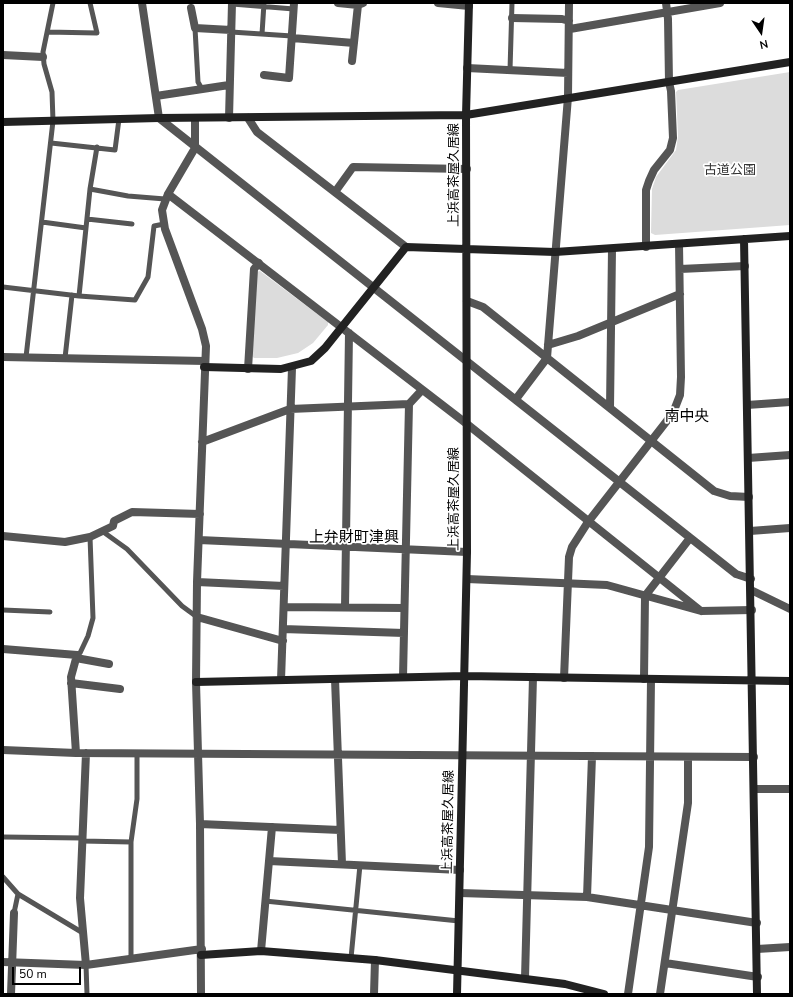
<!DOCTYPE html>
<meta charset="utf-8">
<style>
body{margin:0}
#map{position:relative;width:793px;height:997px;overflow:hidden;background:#fff;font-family:"Nunito Sans",sans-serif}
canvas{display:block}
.frame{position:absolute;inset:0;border:4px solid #000;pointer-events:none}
.north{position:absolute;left:741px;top:12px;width:40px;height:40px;-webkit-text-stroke:3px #fff;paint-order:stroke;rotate:167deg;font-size:11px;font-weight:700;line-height:16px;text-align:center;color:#000}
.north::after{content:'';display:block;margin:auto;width:14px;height:18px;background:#000;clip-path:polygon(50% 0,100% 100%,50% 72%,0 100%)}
.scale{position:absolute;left:12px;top:967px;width:69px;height:18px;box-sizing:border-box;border:2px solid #000;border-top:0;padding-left:5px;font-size:12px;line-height:14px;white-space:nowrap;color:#000;-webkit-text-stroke:3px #fff;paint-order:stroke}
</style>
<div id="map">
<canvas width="793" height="997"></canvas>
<div class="frame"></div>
<div class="north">N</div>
<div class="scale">50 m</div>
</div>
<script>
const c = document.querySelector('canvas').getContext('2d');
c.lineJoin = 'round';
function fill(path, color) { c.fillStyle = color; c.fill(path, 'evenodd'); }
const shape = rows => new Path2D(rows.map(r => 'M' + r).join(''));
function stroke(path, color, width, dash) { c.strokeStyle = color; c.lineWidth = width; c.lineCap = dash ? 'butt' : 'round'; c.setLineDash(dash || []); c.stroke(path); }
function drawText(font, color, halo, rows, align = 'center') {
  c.font = font + ' "Nunito Sans","Noto Sans JP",sans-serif'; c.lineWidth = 3.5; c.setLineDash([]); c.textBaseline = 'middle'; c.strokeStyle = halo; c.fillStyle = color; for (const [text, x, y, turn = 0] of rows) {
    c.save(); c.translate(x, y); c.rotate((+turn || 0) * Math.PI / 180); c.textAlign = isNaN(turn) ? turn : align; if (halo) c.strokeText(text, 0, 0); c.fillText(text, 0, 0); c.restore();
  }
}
fill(shape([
 [790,72,790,225,655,235,651,233,652,189,656,177,676,150,678,136,676,92,678,90],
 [260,271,328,322,328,325,313,343,298,353,277,358,254,358,251,355,256,272]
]), '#dcdcdc');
stroke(shape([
 [232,4,294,9],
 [195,28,198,82,202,89],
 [47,32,97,33,90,3],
 [231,32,292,36],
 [262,34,264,3],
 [510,70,512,3],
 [51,143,115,150,119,119],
 [90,189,128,196,165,199],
 [87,219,132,224],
 [42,222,86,228],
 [3,287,79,296,90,189,97,147],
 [79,296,135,300,148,277,154,226,164,224],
 [26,357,53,121,52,92,44,64,43,52,53,3],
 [65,358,72,295],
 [102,531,127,549,182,606,197,617],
 [3,610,50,612],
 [77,655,80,653,88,636,93,618,90,537],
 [3,837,82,838],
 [82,841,131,842],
 [3,877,18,894,83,933],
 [265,901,459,921],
 [14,913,18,894],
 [131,958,131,842,137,799,137,753],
 [351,958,360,865],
 [86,965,87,994]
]), '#555', 5);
stroke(shape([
 [142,3,159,118,736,574,751,579],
 [338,3,358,5],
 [438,3,469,6],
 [191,8,195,28,231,30],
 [512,18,562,19,569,21],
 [570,29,720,3],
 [292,38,354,43],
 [3,55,43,57],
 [352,61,358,5,363,3],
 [467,68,568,73],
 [264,75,289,78,294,3],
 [156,96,229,85],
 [195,118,195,148,168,194,162,210,165,229,202,329,206,346,197,582,196,682,200,824,201,994],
 [229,118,232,3],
 [248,118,257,132,406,247],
 [335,192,353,167,467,169],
 [168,194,467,424,701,611],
 [646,247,646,190,649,181,654,170,670,150,673,138,671,91,669,82,668,19,666,3],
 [680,269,745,266],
 [467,301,483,307,714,491,730,496,749,497],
 [548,345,578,336,680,294],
 [3,357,205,361],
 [248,369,254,269,259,263],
 [516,399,547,358,568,97,569,3],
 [747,405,790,402],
 [610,408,612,249],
 [202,442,290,409,409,404],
 [748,458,790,455],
 [750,531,790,528],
 [3,536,65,542,90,537,113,526,114,521,132,512,200,514],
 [199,540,467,552],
 [467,579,607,585,701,611,752,610],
 [197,582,284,586],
 [751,590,790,609],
 [284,607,404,608],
 [345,607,349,333],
 [197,617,283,641],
 [283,629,404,633],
 [3,649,77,655,71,677,76,753],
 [76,658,109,664],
 [403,677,409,404,422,390],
 [564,678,569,557,572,547,588,522,673,413,680,395,681,377,679,244],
 [335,679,342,864],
 [644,679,645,596,690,538],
 [281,680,292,368],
 [71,683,120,689],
 [3,750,76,753,754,757],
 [86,753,80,898,86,965],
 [754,789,790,789],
 [200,824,340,830],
 [269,861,460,870],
 [460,893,587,897,757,923],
 [587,897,592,756],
 [757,949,790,947],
 [261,951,272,827],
 [3,962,86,965,202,949],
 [665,963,758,977],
 [525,978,533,677],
 [11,994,14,913],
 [374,994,375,960],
 [628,994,649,847,651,679],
 [660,994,688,803,688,757]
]), '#555', 8);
stroke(shape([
 [3,122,159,118,466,115,790,62],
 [744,239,757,994],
 [204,367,281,369,311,361,325,348,406,247,555,252,790,236],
 [196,682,465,676,790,681],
 [201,955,261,951,375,960,565,984,604,994],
 [457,994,467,552,466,115,469,3]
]), '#222', 8);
drawText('13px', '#333', '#fff', [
 ["古道公園",730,171]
]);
drawText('13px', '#000', '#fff', [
 ["上浜高茶屋久居線",455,175,-90],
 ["上浜高茶屋久居線",455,499,-90],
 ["上浜高茶屋久居線",449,822,-89]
]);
drawText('15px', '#000', '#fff', [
 ["南中央",687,417],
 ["上弁財町津興",354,538]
]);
</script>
